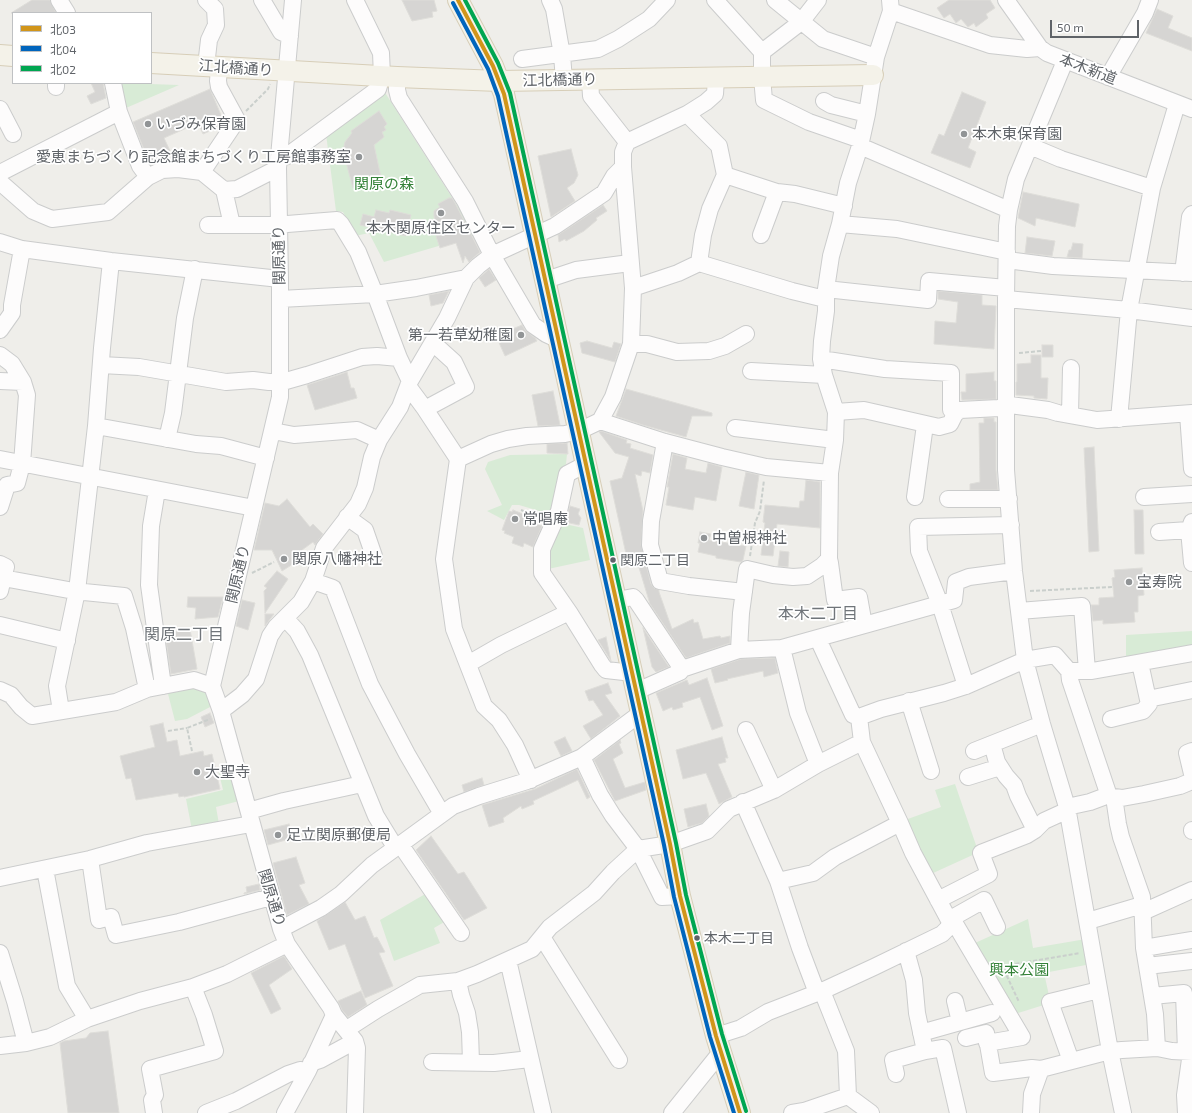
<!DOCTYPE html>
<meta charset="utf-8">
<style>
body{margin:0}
#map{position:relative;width:1192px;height:1113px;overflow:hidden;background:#efeeea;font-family:"Exo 2","Noto Sans JP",sans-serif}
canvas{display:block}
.legend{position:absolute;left:12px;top:12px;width:140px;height:72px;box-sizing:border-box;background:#fff;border:1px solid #bfc1c3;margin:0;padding:5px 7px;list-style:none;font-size:12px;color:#5f6368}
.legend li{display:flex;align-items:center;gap:8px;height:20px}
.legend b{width:20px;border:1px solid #bfc1c3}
.scale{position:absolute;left:1050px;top:20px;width:89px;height:18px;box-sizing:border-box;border:2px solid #5f6368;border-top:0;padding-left:5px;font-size:12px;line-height:14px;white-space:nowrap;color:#5f6368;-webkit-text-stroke:3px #fff;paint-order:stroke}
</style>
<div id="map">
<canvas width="1192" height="1113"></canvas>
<ul class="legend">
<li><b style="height:5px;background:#d1951a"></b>北03</li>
<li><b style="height:5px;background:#0065bd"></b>北04</li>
<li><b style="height:5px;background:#00a651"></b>北02</li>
</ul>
<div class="scale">50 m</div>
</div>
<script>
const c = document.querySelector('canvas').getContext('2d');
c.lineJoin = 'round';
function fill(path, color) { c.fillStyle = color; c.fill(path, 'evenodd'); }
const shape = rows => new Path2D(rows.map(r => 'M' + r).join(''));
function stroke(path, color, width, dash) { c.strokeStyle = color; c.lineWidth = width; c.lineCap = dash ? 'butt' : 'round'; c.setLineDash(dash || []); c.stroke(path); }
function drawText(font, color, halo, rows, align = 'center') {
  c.font = font + ' "Exo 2","Noto Sans JP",sans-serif'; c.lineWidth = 3.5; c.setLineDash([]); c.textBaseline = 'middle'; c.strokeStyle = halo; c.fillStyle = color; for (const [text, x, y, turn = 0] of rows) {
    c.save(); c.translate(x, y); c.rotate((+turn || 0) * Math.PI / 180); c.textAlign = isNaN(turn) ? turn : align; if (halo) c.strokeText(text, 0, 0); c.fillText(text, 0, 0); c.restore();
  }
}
fill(shape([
 [120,83,179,85,126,108],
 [384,91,476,235,384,262,369,233,355,236,343,212,336,211,326,134],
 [567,454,566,464,562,469,553,515,519,505,512,505,504,520,487,511,502,505,485,469,488,462,510,455],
 [560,523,583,528,590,560,548,569,548,555],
 [1192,631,1192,649,1126,662,1126,635],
 [193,685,208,691,212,706,187,719,175,721,167,690],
 [230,766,239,801,216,807,219,824,192,830,186,799,223,790,218,769],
 [955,784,977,848,977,853,931,874,905,820,941,807,935,790],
 [427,893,446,921,434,928,440,943,394,961,380,920],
 [1028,919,1033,948,1086,939,1091,964,1044,973,1050,1000,1047,1004,1015,1014,975,943]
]), '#d8ebd6');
const building = shape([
 [32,0,50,0,56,13,11,13,32,0],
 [402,0,434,0,437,11,432,12,433,17,412,21,402,0],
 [949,0,990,0,995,8,986,14,988,18,976,27,974,23,968,27,961,19,956,23,950,14,944,18,937,8,949,0],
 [1157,9,1173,16,1168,28,1192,38,1192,51,1146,33,1157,9],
 [91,83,103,83,106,98,91,104,87,96,95,92,91,83],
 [210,89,224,122,221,126,203,134,198,123,164,138,171,153,149,162,133,122,210,89],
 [962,92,986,102,968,148,976,152,970,168,931,153,939,134,944,136,962,92],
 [379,111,387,124,384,127,386,130,382,132,384,137,374,145,382,182,353,188,343,151,345,142,352,133,351,131,379,111],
 [571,149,578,175,574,183,567,188,575,201,551,217,538,156,571,149],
 [1023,192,1079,204,1079,206,1075,227,1036,218,1035,226,1018,218,1023,192],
 [449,198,452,198,455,203,480,252,469,262,465,256,463,263,456,243,440,248,436,236,443,234,435,224,434,215,434,211,440,207,438,204,449,198],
 [603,205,607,211,596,218,597,220,584,231,566,241,565,239,559,242,558,235,603,205],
 [376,210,389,213,390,210,411,215,406,236,360,225,363,214,374,217,376,210],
 [1027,237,1055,241,1052,256,1025,253,1027,237],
 [1073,243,1083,244,1082,258,1067,257,1069,250,1071,250,1073,243],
 [489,269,496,280,485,287,479,278,489,269],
 [449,291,443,303,431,306,429,295,449,291],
 [938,291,982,295,982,305,996,306,994,349,934,344,935,321,956,323,958,302,938,299,938,291],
 [522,325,525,330,535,338,537,341,505,356,496,336,522,325],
 [587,341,612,348,614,342,621,344,615,362,582,353,580,343,587,341],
 [1042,345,1053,345,1053,357,1042,357,1042,345],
 [1031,355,1041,355,1041,378,1048,378,1047,399,1034,398,1034,396,1016,395,1016,382,1017,382,1017,364,1031,363,1031,355],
 [347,372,351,388,354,388,357,398,315,410,307,385,347,372],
 [994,372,994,381,996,381,996,399,962,400,961,392,966,392,966,374,994,372],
 [626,389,712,413,712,416,692,416,686,437,643,425,616,416,626,389],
 [553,391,560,425,538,426,532,395,553,391],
 [984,418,994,418,994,422,996,422,996,470,998,490,970,490,970,484,980,482,979,423,984,423,984,418],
 [601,431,627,440,626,443,631,444,630,448,653,455,650,473,642,471,641,476,635,474,643,511,641,545,651,584,654,588,659,590,659,592,672,629,693,619,694,623,698,622,703,639,720,636,721,638,730,636,730,643,686,658,650,604,637,561,628,563,610,481,622,478,629,457,615,453,599,432,601,431],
 [567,443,568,454,547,453,547,444,567,443],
 [1094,447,1099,551,1089,552,1084,448,1094,447],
 [673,454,687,458,685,469,706,473,708,463,722,467,716,501,695,497,693,510,666,505,669,487,667,487,673,454],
 [746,472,759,475,754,509,739,506,746,472],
 [806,480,820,482,820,528,777,524,773,556,761,555,765,523,763,522,765,505,799,508,800,501,804,501,806,480],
 [287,499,310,527,313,524,323,534,315,545,313,542,298,553,301,559,282,571,272,550,254,550,265,503,279,506,287,499],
 [570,506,580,509,578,514,581,518,579,525,565,522,570,506],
 [513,510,540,521,538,524,542,526,533,547,524,543,523,547,512,543,514,537,504,533,505,531,502,530,509,511,512,512,513,510],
 [1134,510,1143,510,1144,554,1135,554,1134,510],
 [700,532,711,534,709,540,746,546,743,560,741,562,716,558,716,556,698,552,700,543,698,543,700,532],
 [780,551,789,552,788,567,778,566,780,551],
 [1142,568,1144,595,1138,596,1138,612,1134,612,1135,622,1103,624,1103,620,1093,621,1091,605,1099,605,1099,598,1114,597,1112,578,1115,577,1114,570,1142,568],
 [277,571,288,579,265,613,264,591,267,588,264,586,277,571],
 [188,597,223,597,218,617,195,619,196,608,187,607,188,597],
 [242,600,255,603,248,630,236,626,242,600],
 [265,614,274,614,265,626,265,614],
 [643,628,669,667,656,672,652,667,643,628],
 [190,629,197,669,171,674,165,633,190,629],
 [606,637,611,661,598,640,606,637],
 [775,658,778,673,764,677,763,671,727,679,728,680,715,683,711,669,741,659,775,658],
 [707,678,723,726,712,730,700,697,682,703,683,707,673,710,672,707,663,711,656,693,687,680,689,685,707,678],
 [608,683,612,693,605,695,620,716,591,739,583,726,603,715,593,700,589,701,585,691,608,683],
 [210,713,214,723,205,727,201,717,210,713],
 [163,723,167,742,177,740,180,756,203,751,204,756,212,754,220,789,184,797,184,796,179,797,178,793,136,800,131,778,126,779,120,756,155,747,150,726,163,723],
 [565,737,572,751,561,756,554,742,565,737],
 [722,737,728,758,725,758,726,762,718,764,732,797,719,804,706,773,683,779,676,750,722,737],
 [620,740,621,743,619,744,623,753,613,759,625,788,645,782,646,790,615,801,594,760,620,740],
 [577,769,590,797,587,799,578,780,533,801,534,804,522,809,521,806,503,818,504,822,489,827,482,805,535,789,577,769],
 [482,778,484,785,464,792,462,785,482,778],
 [706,804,709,816,702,823,688,827,684,809,706,804],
 [289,824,293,838,268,845,264,830,289,824],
 [431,836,458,874,464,872,487,908,464,920,416,850,431,836],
 [296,857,305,883,299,885,309,904,287,915,273,863,296,857],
 [259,884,260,890,244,894,244,893,247,892,246,887,259,884],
 [345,902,355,920,365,916,374,938,377,937,385,952,379,953,393,986,365,998,345,944,329,950,317,921,345,902],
 [284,956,292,969,269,985,281,1009,271,1014,251,973,284,956],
 [361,991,367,1005,348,1017,342,1010,338,1001,361,991],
 [108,1031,119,1113,68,1113,60,1043,64,1041,86,1038,90,1033,108,1031]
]);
fill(building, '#d6d5d3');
stroke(building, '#deddd9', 1);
const minor = shape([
 [59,0,67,13],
 [262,0,281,32,290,36],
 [293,0,278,168,280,279,280,397,212,686,221,711,281,929,287,944,331,1008,334,1015,355,1041,357,1048,355,1113],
 [550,0,554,9,562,55,564,80],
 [715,0,762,52],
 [775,0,823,39,876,57],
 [818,0,801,22,762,52,762,77,764,100,809,122,861,140],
 [1006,0,1040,48,1047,53,1192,109],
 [891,11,990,45,1027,49,1040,48],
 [522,59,598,49,618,39,649,19,667,0],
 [1065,61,1016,179,1009,210,1007,226,1006,299,1006,470,1014,571,1025,660,1042,724,1067,807,1110,1051,1123,1113],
 [206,66,209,40,216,25,215,9,206,0],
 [397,77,397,90,399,98,465,201,492,255,533,325,546,334,559,340],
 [1108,77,1145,13,1150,0],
 [590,80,591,96,627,142],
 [113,83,119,112,140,166,148,177],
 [56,87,56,83],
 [824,101,831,105,867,114],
 [0,109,13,134],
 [687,114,719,146,725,175,710,209,703,235,699,263],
 [860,146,1009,210],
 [1030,146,1061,159,1152,188],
 [279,159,287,156,378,89,382,76,381,53,355,0],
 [202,172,224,190,232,225],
 [0,173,119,112],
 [725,175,777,192,795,194,844,206],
 [0,182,33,211,52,219,108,212,148,177,162,170,178,169,202,172,237,120,219,87,218,81,219,67],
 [224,190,237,189,278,168],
 [840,224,897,229,1007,252],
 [208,225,275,225,337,220,341,224,358,252,375,294,399,358,410,381],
 [761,235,777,192],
 [0,242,22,249,111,261,280,279],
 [1007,260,1053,266,1192,273],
 [1183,273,1190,217,1192,214],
 [546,280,576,270,630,263],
 [633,288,678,273,699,263,792,291,825,299],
 [826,289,928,300,929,281,1006,288],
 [280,299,375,294,416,288,466,278],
 [1006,299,1129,310,1192,318],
 [0,330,12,313,12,305,22,249],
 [631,344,647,344,677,352,709,351,725,346,746,334],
 [0,355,12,364,23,382,27,395,22,464,17,483,7,485,0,507],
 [821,359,885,369,951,373,951,410,955,414],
 [101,365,139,367,226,382,253,380,269,382,286,381,307,375,362,357,377,356,399,358],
 [751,371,824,375],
 [0,381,23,382],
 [408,386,425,409,458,459],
 [425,409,466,387,454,362,433,343],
 [836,412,864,410,939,427,950,424,955,414,960,410,999,408,1010,405,1048,410,1058,413,1097,420,1192,413],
 [1188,414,1192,469],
 [1070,415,1071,368],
 [1119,419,1129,310,1152,188,1177,104],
 [600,421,613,397,631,344,633,288,623,167],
 [96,426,196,444,221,446,266,458],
 [735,428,835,440],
 [273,431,294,435,357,430,379,440],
 [167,439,173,413,185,318,195,269],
 [665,442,651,521,650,545,660,581,689,586,744,592],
 [0,459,254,508],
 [586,464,567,474,559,511,542,549,542,573,569,612,602,665,606,670,633,673],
 [157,490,151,526,149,585,163,686],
 [915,497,925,425],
 [1144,497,1192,494],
 [948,499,1009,499],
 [347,517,365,530,374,556],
 [1192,522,1189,530,1192,563],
 [1159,532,1189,530],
 [0,564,6,567,3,578],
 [313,581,333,588,370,684,407,754,442,814],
 [0,591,3,578,74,591,124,596,134,628,147,689],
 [617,600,633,597,636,600,682,669],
 [1019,611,1082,606,1087,671],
 [285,618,297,631,310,655,376,816,395,847],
 [0,625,67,641],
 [864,625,859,597,835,600,830,563,829,559,830,473,835,440,836,412,824,375,821,359,822,341,826,311,826,289,831,256,840,224,848,183,860,146,867,114,876,57,891,11,890,0],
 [818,639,853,715,859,717],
 [782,648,798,713,818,764],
 [739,650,741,613,747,569,773,575,793,577,807,576,822,566,829,559],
 [468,664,501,645,569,612],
 [1069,671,1070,680,1109,796],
 [966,686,940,604,919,551,918,527,1011,525],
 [0,690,11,695,21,707,32,716,116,702,147,689,194,680,212,686],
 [637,691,680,672,682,669,739,650,782,648,954,600,956,582,969,577,1014,571],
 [1148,699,1192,690],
 [909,701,931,771],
 [61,711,57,686,77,591,96,426,102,348,111,261],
 [221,711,242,695,256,679,270,636,276,627,301,602,313,581,324,548,358,504,365,488,372,457,379,440,400,407,410,381,447,318,466,278,478,266,492,255,555,226,604,193,614,176,623,167,623,152,627,142,687,114,706,102,715,94,716,78],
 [1111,719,1143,711,1149,704,1140,663],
 [746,730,774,790],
 [992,744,997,762,1006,776,1014,785,1018,796,1035,830],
 [974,751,1042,724],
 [1192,751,1187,753,1192,774],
 [582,757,600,795,613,816,638,849,662,897,680,896],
 [968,777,1000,767],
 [531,780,515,745,499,720,484,706,454,629,444,559,458,459,491,444,508,439,527,436,565,434,579,431,600,421,665,442,722,457,766,467,830,473],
 [1114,797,1118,824,1121,837,1142,897,1144,948,1155,1014,1157,1048],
 [743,802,778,881,800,948,817,993],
 [1067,807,1090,802,1106,796,1122,798,1144,794,1180,786,1192,781],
 [252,810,284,801,362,784],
 [1192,830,1192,831],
 [400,844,461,933],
 [90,859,99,920,111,917,116,935,179,922,271,897],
 [45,869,67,986,87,1019],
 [0,878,90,859,147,843,251,824],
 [778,881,813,873,835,857,900,823],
 [938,900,989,874,981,853,1027,835,1035,830,1044,821,1068,810],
 [1143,912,1192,890],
 [1088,921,1142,905],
 [281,929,321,908,341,894,372,865,453,806,479,796,527,781,582,757,641,713],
 [542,937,619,1060],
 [1144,948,1192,940],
 [906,951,914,980,917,1013,925,1051,943,1048,958,1113],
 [0,953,15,1001,26,1043],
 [508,960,543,1113],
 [1147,966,1192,961],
 [458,981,461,995,467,1013,470,1032,471,1062],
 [822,991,846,1051,848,1096,871,1113],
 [1152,996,1184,993,1186,1052],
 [955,1001,960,1022],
 [347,1029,378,1009,420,985,458,981,477,974,532,949,550,927,594,893,613,872,638,849,670,844,707,831,729,809,774,790,818,764,862,742],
 [921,1033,992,1013],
 [716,1036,741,1028,768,1012,822,991,874,967,942,934,948,928,950,922,913,853,900,823,862,742,859,717,881,709,944,693,966,686,1025,660,1055,655,1069,671,1092,671,1192,653],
 [966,1038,986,1033,993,1073,1032,1068,1041,1069],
 [987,1043,1022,1037,954,922,950,922,952,918,984,900,997,927],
 [0,1046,26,1043,50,1037,87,1019,140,1001,193,987,227,974,287,944],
 [1071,1061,1050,1002,1099,990],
 [432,1062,494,1063,530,1059],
 [311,1063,320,1060,355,1041],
 [896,1074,893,1060,925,1051],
 [154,1113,152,1100,155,1095,150,1069,215,1051,204,1015,193,987],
 [206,1113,236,1101,288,1074,300,1070,308,1071],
 [285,1113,308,1071,334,1015],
 [672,1113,721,1052],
 [792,1113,804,1111,848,1096],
 [1031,1113,1032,1094,1041,1069,1110,1051,1122,1050,1157,1048,1172,1051,1192,1052],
 [1186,1113,1185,1095,1191,1052]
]);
const major = shape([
 [458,0,493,66,504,94,670,844,680,896,716,1036,740,1113],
 [0,55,13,56],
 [151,63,397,77,499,81,873,75]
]);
stroke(minor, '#cbcccc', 18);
stroke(major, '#d7ceb8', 22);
stroke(shape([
 [246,111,268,89,270,84],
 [1019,353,1041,351],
 [521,510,542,518],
 [750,556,755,523,760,511,764,480],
 [252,573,274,562],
 [1030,591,1112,587],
 [168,731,187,728],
 [192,751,187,728,210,719],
 [1004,970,1019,1002],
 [999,971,1004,970,1015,964,1080,953]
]), '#cacfcc', 2, [4, 2]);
stroke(minor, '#fdfcfc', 16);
stroke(major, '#f4f2e9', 20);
stroke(shape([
 [458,0,493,66,504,94,670,844,680,896,716,1036,740,1113]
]), '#d1951a', 4);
stroke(shape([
 [453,3,488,69,498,96,664,845,674,897,710,1037,734,1113]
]), '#0065bd', 4);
stroke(shape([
 [465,0,498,63,510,93,676,843,686,895,722,1034,746,1111]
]), '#00a651', 4);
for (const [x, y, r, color] of [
 [148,124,4,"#919496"],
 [964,134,4,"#919496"],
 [359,157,4,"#919496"],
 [441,213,4,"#919496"],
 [521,335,4,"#919496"],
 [515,519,4,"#919496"],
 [704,538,4,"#919496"],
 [284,559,4,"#919496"],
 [613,560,3.5,"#5f6368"],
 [1129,582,4,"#919496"],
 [197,772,4,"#919496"],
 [278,835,4,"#919496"],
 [697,938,3.5,"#5f6368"]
]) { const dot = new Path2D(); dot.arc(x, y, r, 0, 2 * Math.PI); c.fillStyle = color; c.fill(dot); stroke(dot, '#fff', 1.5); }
drawText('14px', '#5f6368', '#fff', [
 ["関原二丁目",620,560],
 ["本木二丁目",704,938]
], 'left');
drawText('15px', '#5f6368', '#fff', [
 ["江北橋通り",236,68,4],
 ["本木新道",1088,69,21],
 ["江北橋通り",560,80,-1],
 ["関原通り",279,255,-91],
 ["関原通り",238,574,-77],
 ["関原通り",272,898,73]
]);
drawText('15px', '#5f6368', '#fff', [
 ["いづみ保育園",156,124],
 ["本木東保育園",972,134],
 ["愛恵まちづくり記念館まちづくり工房館事務室",351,157,"right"],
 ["本木関原住区センター",441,228,"center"],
 ["第一若草幼稚園",513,335,"right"],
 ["常唱庵",523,519],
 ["中曽根神社",712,538],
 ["関原八幡神社",292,559],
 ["宝寿院",1137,582],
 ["大聖寺",205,772],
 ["足立関原郵便局",286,835]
], 'left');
drawText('15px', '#348238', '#fff', [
 ["関原の森",384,184],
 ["興本公園",1019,970]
]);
drawText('16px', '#70757a', '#fff', [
 ["本木二丁目",818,614],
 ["関原二丁目",184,635]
]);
</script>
